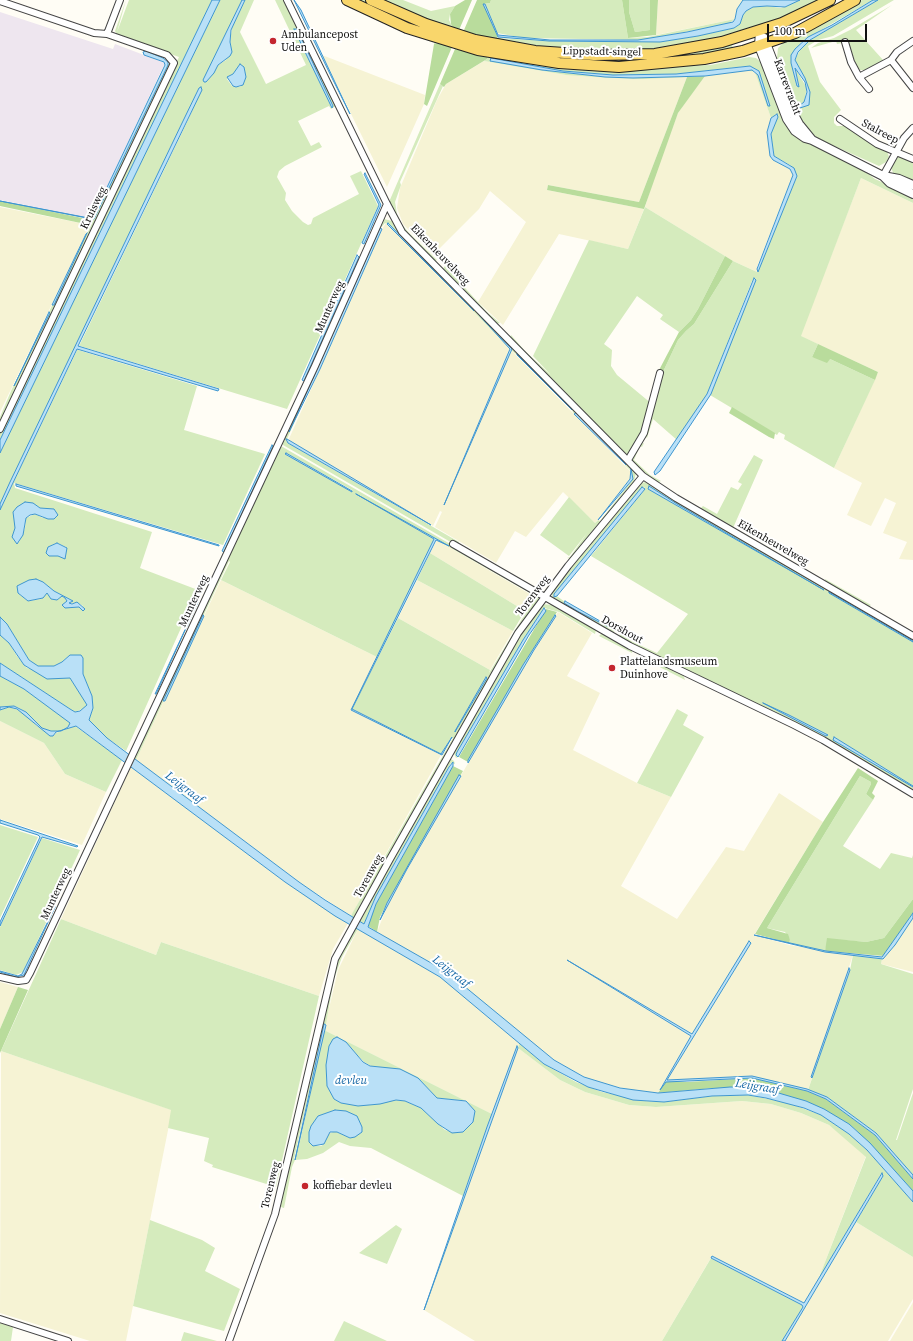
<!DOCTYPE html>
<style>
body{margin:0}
#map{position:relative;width:913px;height:1341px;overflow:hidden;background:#fffdf5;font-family:"Source Serif 4",serif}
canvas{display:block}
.scale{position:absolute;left:767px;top:24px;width:100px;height:18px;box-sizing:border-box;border:2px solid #111;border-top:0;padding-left:5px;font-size:12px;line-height:14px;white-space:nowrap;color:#111;-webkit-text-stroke:3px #fff;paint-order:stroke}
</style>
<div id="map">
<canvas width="913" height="1341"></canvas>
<div class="scale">100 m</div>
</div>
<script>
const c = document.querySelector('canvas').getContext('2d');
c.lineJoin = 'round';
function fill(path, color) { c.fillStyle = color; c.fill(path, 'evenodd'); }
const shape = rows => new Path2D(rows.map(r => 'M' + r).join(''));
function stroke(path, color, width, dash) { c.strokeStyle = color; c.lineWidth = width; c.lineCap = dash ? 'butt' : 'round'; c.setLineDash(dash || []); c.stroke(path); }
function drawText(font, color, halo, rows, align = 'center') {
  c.font = font + ' "Source Serif 4",serif'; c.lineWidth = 4; c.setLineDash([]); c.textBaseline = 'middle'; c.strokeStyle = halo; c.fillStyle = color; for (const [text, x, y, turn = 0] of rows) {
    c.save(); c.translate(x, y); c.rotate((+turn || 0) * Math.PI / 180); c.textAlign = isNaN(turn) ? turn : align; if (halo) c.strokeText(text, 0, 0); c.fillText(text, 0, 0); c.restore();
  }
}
fill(shape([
 [0,12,113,49,115,44,165,63,92,219,0,200]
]), '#eee6ef');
fill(shape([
 [658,0,743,0,737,9,735,19,656,35],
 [322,55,425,95,424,104,387,187],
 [484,61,566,75,687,77,639,202,548,185,547,190,644,209,628,249,559,234,503,325,478,302,526,222,490,191,479,209,433,255,403,224,397,208,400,188,437,100,446,84],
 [745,70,752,71,756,74,771,118,767,132,770,156,773,160,790,169,793,175,757,267,757,272,733,261,645,207,658,165,678,113,689,97,705,76],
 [861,178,913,203,913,560,899,559,907,542,883,533,896,503,885,498,871,526,847,515,862,483,834,468,878,372,800,336],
 [0,207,90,225,0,412],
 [386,223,510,349,444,504,511,350,630,471,630,479,595,523,563,492,526,537,515,531,496,563,435,527,442,512,440,511,433,526,288,441,382,229],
 [437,540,535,597,535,598,525,611,430,553],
 [221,580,377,657,351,710,441,755,351,916,299,882,136,760],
 [417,580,513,631,490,670,398,618],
 [558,612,592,633,567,676,600,693,573,750,637,783,671,797,621,886,677,919,726,847,744,851,779,793,823,822,754,935,789,945,853,955,808,1090,752,1076,667,1080,751,943,692,1034,567,960,691,1036,658,1093,631,1090,605,1084,584,1077,554,1060,377,932,388,904,407,869,523,668],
 [0,721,44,743,65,774,106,792,82,845,0,819],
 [131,767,285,882,348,923,333,949,319,996,161,942,156,955,61,919],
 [913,918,913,972,881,964,882,959,895,945],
 [358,929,440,977,519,1043,492,1114,324,1030,338,970],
 [0,982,18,987,0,1029],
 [518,1048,560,1080,585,1092,629,1105,656,1107,742,1101,771,1104,801,1113,829,1125,845,1137,866,1156,818,1280,806,1302,802,1302,712,1256,662,1341,475,1341,424,1310],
 [1,1051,172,1110,126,1341,90,1341,0,1313],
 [856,1222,913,1257,913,1299,888,1341,785,1341],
 [913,1302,913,1341,890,1341,912,1304]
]), '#f6f3d4');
fill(shape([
 [126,0,117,32,129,0,212,0,0,440,0,432,179,57,118,36,115,31],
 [220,0,242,0,203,81,206,82,218,65,226,60,231,46,230,42,232,27,245,0,254,0,240,32,266,84,306,65,275,0,285,0,336,106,331,109,329,106,298,121,311,146,319,142,322,147,285,166,279,171,277,177,286,193,285,200,292,211,303,222,308,225,311,224,313,218,359,194,350,176,361,171,378,206,287,409,80,346,78,350,197,386,184,430,265,454,223,545,14,483,15,488,152,532,140,568,198,590,126,751,107,738,89,720,93,708,92,697,83,674,83,664,70,655,62,662,54,666,38,666,33,663,29,660,7,624,0,617,0,510,189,118,202,88,199,88,183,121,0,504,0,453],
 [294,29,297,29,333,106,332,108],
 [245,71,244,82,240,87,232,86,227,79,234,73],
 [36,505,40,508,49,509,43,518,35,514,26,518,25,528,19,542,13,512],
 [57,543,66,547,66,557,58,556,52,545],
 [43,582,54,591,71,600,69,603,78,603,83,606,83,611,79,607,65,608,65,603,67,601,65,598,62,596,57,600,51,599,47,592,41,599,28,601,20,595],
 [355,0,367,0,378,6,539,53,572,60,600,61,654,58,691,53,732,44,733,50,720,53,627,64,578,63,430,30],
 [375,0,403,0,431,11,455,6,450,14,449,20,453,28,465,32,497,38,549,41,660,42,698,36,734,28,740,24,743,15,746,11,753,7,767,6,781,8,800,0,822,0,790,16,724,39,658,50,579,53,481,39],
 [491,0,622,0,628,38,648,37,735,19,728,24,642,40,524,38,497,33,485,4,490,3],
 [629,0,650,0,650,30,635,32,629,12],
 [862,0,873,0,802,41,791,63,797,86,799,87,798,83,795,68,807,88,804,102,799,106,801,109,810,92,795,60,801,48,810,40,878,0,894,0,833,36,818,40,808,46,820,82,841,110,834,117,834,123,837,126,847,126,871,143,887,151,889,157,886,162,879,166,821,140,811,134,803,125,793,105,777,58,778,48,784,42,831,19],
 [892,5,856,30,884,61,867,70,860,70,857,67,847,39,841,40,842,43,837,44,836,41,811,48,818,43,834,38,850,30],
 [435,40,488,54,672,66,711,65,749,57,756,58,762,63,788,123,861,168,875,179,913,196,913,203,861,178,801,336,818,344,812,357,830,359,875,380,834,468,784,439,785,435,779,432,777,435,710,395,755,279,752,281,707,394,677,440,653,419,647,438,645,436,662,374,678,340,686,331,694,324,733,261,757,272,797,176,790,165,774,156,771,134,777,116,777,114,771,118,755,72,745,70,707,75,745,69,752,70,755,71,758,75,769,107,759,71,748,66,676,74,613,75,563,71,491,58,490,60,542,70,605,77,633,78,705,76,643,79,614,78,566,75,484,61,487,59,471,53,439,43,434,44],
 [168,64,170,64,170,68,0,425,0,417,11,391],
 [440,84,443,86,400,182,401,185,395,202,397,214,400,222,409,233,437,260,434,262,403,229,389,202],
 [899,156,913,162,913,183,894,175,892,170,891,166],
 [645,207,725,256,698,309,691,320,679,332,660,319,663,315,637,296,604,344,612,350,611,366,617,375,652,404,646,422,630,454,626,455,510,338,511,335,525,351,551,375,533,356,589,240,628,249],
 [384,219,392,221,399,232,636,472,634,482,572,559,567,558,570,557,587,533,569,556,540,535,569,497,595,523,598,520,600,521,633,479,630,469,630,470,625,465,626,464,576,413,574,414,571,408,518,354,517,355,511,350,388,224,385,223,380,229,287,439,288,443,459,542,458,545,454,544,283,445,282,443],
 [445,266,487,312,500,323,496,324,442,270],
 [644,443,642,447,640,446,634,460,650,475,661,481,659,482,656,482,632,461,641,444],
 [281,446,540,596,480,696,354,919,351,916,353,912,453,738,451,738,441,754,352,709,398,618,490,670,489,673,531,604,537,597,356,494,434,539,377,657,221,580,230,562,229,561,136,760,133,758],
 [286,453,352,490,352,492,285,454],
 [486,677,487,678,455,732,455,731],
 [754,455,763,460,733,528,702,511,701,508,703,506,717,514,731,487,738,490,742,484,738,482],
 [645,482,913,638,913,641,829,593,913,642,913,786,834,737,833,738,913,787,913,791,851,754,619,638,620,633,631,641,657,653,688,614,591,556,645,489,644,487,554,594,579,612,616,630,611,634,553,599,551,591,640,484],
 [649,486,677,504,824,590,648,489],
 [763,703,789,715,828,735,826,736],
 [430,553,525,611,513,631,417,580],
 [825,579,871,605,868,607,826,583],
 [542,604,553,605,596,630,595,634,559,612,544,608,523,640,457,752,456,755,458,757,456,758,453,751,523,630],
 [602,633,632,649,632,653,599,636],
 [0,635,9,643,17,656,27,668,70,678,85,700,87,705,85,708,75,712,70,709,0,663],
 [649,658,683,674,685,680,648,661],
 [0,676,24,689,70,722,70,725,61,731,51,731,42,728,26,712,19,708,14,706,0,707],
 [9,707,21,711,37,726,53,736,56,733,75,726,122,760,106,792,65,774,44,743,0,721,0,710],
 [677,709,688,715,683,725,704,737,671,797,637,783],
 [451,759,454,761,455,764,451,763,376,896,364,924,358,921,448,761],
 [860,776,871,782,871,784,866,794,873,800,843,846,880,869,891,853,912,858,913,855,913,899,884,938,866,942,828,939,825,951,789,943,790,940,785,932,767,928],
 [0,825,38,837,0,918],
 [42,838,80,850,23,972,16,975,0,970,0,927],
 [61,919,156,955,161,942,319,996,276,1187,212,1167,213,1165,204,1161,209,1138,168,1128,171,1110,1,1051],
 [354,927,358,929,342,957,334,979,326,1024,324,1024,294,1159,295,1160,301,1137,324,1030,492,1114,463,1196,371,1148,350,1146,339,1142,323,1153,307,1159,295,1160,292,1167,284,1208,281,1207,280,1203,337,961],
 [343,1040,364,1062,371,1066,386,1068,418,1078,437,1098,466,1101,475,1111,459,1133,445,1130,421,1108,405,1101,396,1100,370,1105,341,1103,334,1099,327,1086,326,1065],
 [335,1110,352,1114,359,1120,350,1138,337,1132,333,1132,328,1134,324,1144,321,1146,317,1146,309,1142,309,1132,318,1116],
 [853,955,882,959,881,964,913,974,913,1089,896,1140,897,1140,913,1093,913,1175,876,1133,827,1097,808,1090,850,970],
 [519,1043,544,1064,576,1082,602,1092,645,1101,664,1102,712,1096,748,1095,788,1103,821,1115,849,1134,867,1150,913,1202,913,1257,856,1222,883,1176,881,1174,818,1280,866,1157,829,1125,801,1113,771,1104,742,1101,656,1107,629,1105,585,1092,560,1080,518,1048],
 [150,1220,202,1240,215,1248,205,1271,240,1289,224,1331,133,1306],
 [396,1225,402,1229,387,1264,359,1253],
 [711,1258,802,1305,803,1307,782,1341,662,1341],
 [344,1321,387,1341,334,1341],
 [0,1323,13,1327,11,1341,0,1341],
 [184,1332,217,1341,181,1341]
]), '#d5ebbd');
fill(shape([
 [465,0,472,0,459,30,453,28,451,24,450,14,455,6],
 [477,0,491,0,490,3,484,4,498,37,496,39,465,32,464,30],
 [622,0,629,0,629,12,635,32,650,30,650,0,658,0,656,35,628,38],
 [439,43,452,47,427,106,424,104,434,44],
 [455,49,487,57,487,59,446,84,444,87,440,84],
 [705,76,678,113,644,209,547,190,548,185,639,202,687,77],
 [0,201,92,220,90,225,0,206],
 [725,256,733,261,694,324,686,331,678,340,662,374,658,372,679,332,691,320,698,309],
 [818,344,878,372,875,380,830,359,827,363,812,357],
 [732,407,775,433,774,439,769,437,729,413],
 [546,609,557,612,523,665,468,762,459,757],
 [453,766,463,771,387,903,380,917,377,932,368,926,376,904],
 [858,768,878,781,872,793,875,796,873,800,866,794,871,784,871,782,860,776,767,928,788,934,790,940,789,943,755,934,823,822],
 [913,899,913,913,884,956,825,951,827,938,866,942,884,938],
 [18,987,28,990,0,1053,0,1029],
 [752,1078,807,1091,826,1099,875,1135,913,1179,913,1191,857,1131,849,1124,806,1101,714,1088,658,1093,666,1081,687,1082]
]), '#b9dc9c');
const water = shape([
 [212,0,220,0,0,453,0,440,212,0],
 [242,0,245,0,231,30,230,42,232,52,230,56,218,65,214,73,206,82,204,82,203,80,242,0],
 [294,0,301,10,350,114,330,74,294,0],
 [743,0,800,0,785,7,767,6,753,7,746,11,743,15,740,24,734,28,698,36,660,42,549,41,498,37,483,4,485,4,498,35,550,40,638,40,687,32,733,22,735,19,737,9,743,0],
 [873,0,878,0,810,40,798,52,795,60,805,78,810,92,809,105,800,108,799,106,804,102,807,92,805,82,795,68,799,87,797,86,791,63,791,55,795,49,808,37,832,25,873,0],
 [294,29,297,29,333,106,332,108,294,29],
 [146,51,163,58,168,62,168,65,94,219,0,201,92,219,165,65,164,62,144,55,143,52,146,51],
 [491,58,563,71,613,75,676,74,750,66,759,71,770,106,768,106,758,75,752,70,705,76,633,78,605,77,542,70,490,61,491,58],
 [240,64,244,67,246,77,243,85,236,87,233,86,227,77,233,74,240,64],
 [201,87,202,90,78,346,219,389,218,391,77,349,0,510,0,504,10,482,183,121,199,88,201,87],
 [777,114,778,117,771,134,774,156,794,168,797,176,758,272,757,269,793,175,790,169,773,160,770,156,767,132,771,118,777,114],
 [365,173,381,205,364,244,362,243,379,205,364,174,365,173],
 [388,223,466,303,474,311,387,224,388,223],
 [380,228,382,229,320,369,289,432,380,228],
 [87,233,54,305,52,305,86,234,87,233],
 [357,255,359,257,304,381,302,380,357,255],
 [754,278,756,280,711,394,660,471,655,475,654,472,656,469,707,394,754,278],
 [49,312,50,313,38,337,14,386,49,312],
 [479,315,512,349,444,505,510,349,479,315],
 [517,354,571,408,572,410,517,355,517,354],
 [576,413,626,464,626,465,574,414,576,413],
 [286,439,287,439,431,525,288,443,286,439],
 [272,445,273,446,224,552,222,551,272,445],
 [286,453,352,491,352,492,285,454,286,453],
 [631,469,633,479,598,520,630,479,631,469],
 [16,484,219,545,219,546,16,486,16,484],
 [649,486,677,504,824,590,648,489,649,486],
 [642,487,645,489,557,596,554,597,554,594,642,487],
 [356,494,449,546,436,540,352,709,441,754,452,737,442,755,351,710,434,539,356,494],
 [25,502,33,503,40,508,54,509,58,515,54,519,48,519,35,514,30,515,26,518,23,535,17,544,12,537,15,528,13,512,17,507,25,502],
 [57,543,67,548,65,559,58,556,49,556,46,553,48,547,57,543],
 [36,579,43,582,54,591,73,601,69,603,72,604,77,602,85,609,83,611,79,607,65,608,62,605,67,601,65,598,62,596,57,600,51,599,47,593,43,598,28,601,18,593,17,586,29,580,36,579],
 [829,592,913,641,913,642,829,593,829,592],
 [565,601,614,629,615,630,579,612,564,603,565,601],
 [198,602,156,694,155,694,198,602],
 [544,608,546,611,529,635,458,757,456,755,457,752,523,640,544,608],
 [203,615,204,616,165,701,163,701,203,615],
 [555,615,556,616,534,650,468,763,468,760,523,665,555,615],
 [0,617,7,624,29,660,38,666,54,666,62,662,70,655,81,655,83,658,83,674,92,696,93,708,89,720,107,738,299,882,325,900,364,924,376,896,449,767,453,762,453,766,376,904,368,927,447,972,554,1060,584,1077,620,1088,658,1093,730,1087,758,1087,806,1101,824,1109,849,1124,870,1143,913,1191,913,1202,867,1150,849,1134,821,1115,804,1108,766,1098,748,1095,712,1096,664,1102,633,1100,588,1087,544,1064,440,977,335,916,285,882,76,726,56,732,53,736,50,736,17,709,9,707,0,710,0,707,14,706,26,712,42,728,51,731,61,731,68,727,70,723,24,689,0,676,0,663,70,709,75,712,80,711,87,705,70,678,47,679,24,665,9,643,0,635,0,617],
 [486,677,487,678,455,732,455,731,486,677],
 [763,703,789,715,828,735,826,736,763,703],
 [834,737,913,786,913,787,833,740,834,737],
 [459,775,461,776,407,869,380,920,387,903,459,775],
 [0,820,78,846,77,847,42,837,0,926,0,922,40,837,38,835,0,823,0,820],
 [55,907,24,975,16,977,0,972,0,971,18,976,22,974,55,907],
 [913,913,913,918,895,945,883,959,825,952,754,935,826,951,882,957,913,913],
 [749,941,751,943,667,1080,752,1076,807,1089,827,1097,876,1133,913,1175,913,1179,875,1135,826,1099,807,1091,752,1078,666,1082,660,1090,691,1036,567,960,692,1034,749,941],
 [849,968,850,970,812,1078,811,1077,849,968],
 [324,1024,326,1025,314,1077,295,1160,324,1024],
 [337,1037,346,1042,363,1062,370,1066,400,1069,418,1078,437,1098,466,1101,475,1111,473,1122,463,1132,452,1133,438,1124,421,1108,405,1101,396,1100,380,1104,358,1106,341,1103,334,1099,327,1086,326,1065,329,1046,333,1039,337,1037],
 [517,1046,518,1048,424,1310,487,1127,517,1046],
 [335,1110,346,1111,357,1116,362,1127,362,1132,355,1137,350,1138,337,1132,330,1132,324,1144,313,1146,309,1142,309,1132,311,1126,318,1116,335,1110],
 [882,1173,883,1176,785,1341,782,1341,803,1307,802,1305,711,1258,712,1256,804,1303,882,1173]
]);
fill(water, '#b9e0f7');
stroke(water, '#3f96cf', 1);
const minor = shape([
 [287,0,387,204,402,232,643,476,676,498,913,636],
 [0,1,94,33,107,34,167,55,174,63,0,429],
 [107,34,120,0],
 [913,41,897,52,891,60,913,88],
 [845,42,851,62,859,77,891,60],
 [859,77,869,89],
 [840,119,877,144,913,159],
 [883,176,904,138,913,128],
 [628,460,644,433,660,373],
 [453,544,630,646,794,725,823,740,913,794],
 [0,977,18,981,26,980,30,973,315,366,387,204],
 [0,1319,68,1341],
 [229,1341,275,1214,335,959,390,859,518,633,568,566,643,476]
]);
const tertiary = shape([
 [760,31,759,46,787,119,795,131,805,138,812,140,883,176,899,179,913,185],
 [764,38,793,113,799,124,812,140],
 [883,176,890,183,913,194]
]);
const primary = shape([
 [347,0,407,28,478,50,559,63,619,67,704,59,743,51,795,33,855,0],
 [371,0,426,24,475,40,535,51,594,55,655,54,722,42,782,23,830,0]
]);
stroke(minor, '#444', 8);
stroke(tertiary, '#444', 10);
stroke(primary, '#222', 12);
stroke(minor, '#fff', 6);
stroke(tertiary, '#fff', 8);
stroke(primary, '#f9d66b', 10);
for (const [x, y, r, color] of [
 [273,41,4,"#c4262e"],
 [612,668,4,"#c4262e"],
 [305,1186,4,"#c4262e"]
]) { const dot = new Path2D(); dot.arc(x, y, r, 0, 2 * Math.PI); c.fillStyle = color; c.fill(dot); stroke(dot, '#fff', 1.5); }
drawText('11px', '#111', '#fff', [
 ["Ambulancepost",281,35],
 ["Uden",281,48],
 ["Plattelandsmuseum",620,662],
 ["Duinhove",620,675],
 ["koffiebar devleu",313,1186]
], 'left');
drawText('11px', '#111', '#fff', [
 ["Lippstadt-singel",602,52,1],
 ["Karrevracht",787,87,69],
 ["Stalreep",880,132,28],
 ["Kruisweg",94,208,-64],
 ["Eikenheuvelweg",440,255,46],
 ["Munterweg",330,307,-66],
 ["Eikenheuvelweg",773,543,30],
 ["Torenweg",533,596,-53],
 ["Munterweg",194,601,-65],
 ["Dorshout",622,630,29],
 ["Torenweg",369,876,-61],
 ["Munterweg",56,894,-65],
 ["Torenweg",271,1185,-76]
]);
drawText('italic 12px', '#1768a6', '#fff', [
 ["Leijgraaf",184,788,37],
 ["Leijgraaf",451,972,38],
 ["devleu",351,1081],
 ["Leijgraaf",757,1087,9]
]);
</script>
